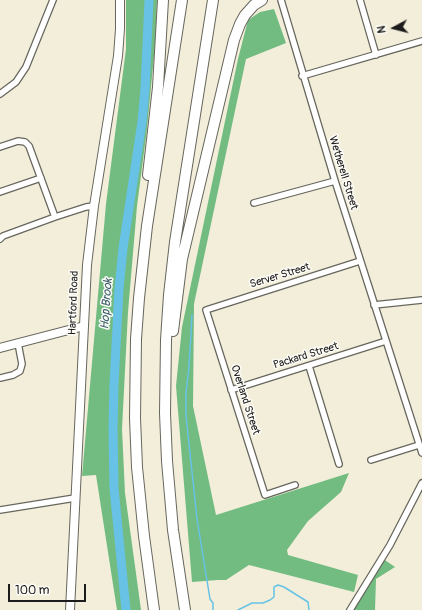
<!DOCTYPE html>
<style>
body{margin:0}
#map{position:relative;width:422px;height:610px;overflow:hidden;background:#f2eed9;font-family:Pangolin,sans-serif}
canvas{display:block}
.north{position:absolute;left:374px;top:8px;width:40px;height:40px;-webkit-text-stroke:3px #fdfcf7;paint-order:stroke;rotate:263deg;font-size:11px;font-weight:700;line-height:16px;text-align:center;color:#1c1c1c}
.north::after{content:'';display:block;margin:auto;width:14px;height:18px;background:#1c1c1c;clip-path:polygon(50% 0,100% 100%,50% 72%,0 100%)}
.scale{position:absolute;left:8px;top:584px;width:78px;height:18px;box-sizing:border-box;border:2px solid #1c1c1c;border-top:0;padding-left:5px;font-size:12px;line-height:14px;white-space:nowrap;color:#1c1c1c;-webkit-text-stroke:3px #fdfcf7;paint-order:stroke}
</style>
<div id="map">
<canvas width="422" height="610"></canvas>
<div class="north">N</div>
<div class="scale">100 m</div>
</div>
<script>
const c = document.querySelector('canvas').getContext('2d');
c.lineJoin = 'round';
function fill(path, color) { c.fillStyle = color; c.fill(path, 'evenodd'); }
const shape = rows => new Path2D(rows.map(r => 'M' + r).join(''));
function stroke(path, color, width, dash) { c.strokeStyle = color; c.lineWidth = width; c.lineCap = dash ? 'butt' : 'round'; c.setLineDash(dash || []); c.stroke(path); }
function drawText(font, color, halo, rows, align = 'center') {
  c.font = font + ' Pangolin,sans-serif'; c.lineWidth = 3; c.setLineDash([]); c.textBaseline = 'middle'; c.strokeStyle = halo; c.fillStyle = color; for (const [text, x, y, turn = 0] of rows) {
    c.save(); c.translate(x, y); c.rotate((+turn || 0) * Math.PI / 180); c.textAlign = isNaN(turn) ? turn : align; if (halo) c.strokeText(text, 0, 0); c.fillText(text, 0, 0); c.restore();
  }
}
fill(shape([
 [126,0,157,0,155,45,147,129,137,206,128,312,122,429,125,493,141,610,117,610,96,475,82,476,106,204,126,49],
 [274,9,286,43,246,59,194,304,193,406,216,515,349,473,341,492,308,521,287,550,288,555,358,575,354,592,249,565,226,580,218,580,192,582,176,386,182,327,238,59,248,20,260,12],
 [382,558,395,567,376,579,375,610,350,610]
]), '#72bc82');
stroke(shape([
 [192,315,189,367,186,393,186,416,197,519,210,599,213,603,213,610],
 [238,610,252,603,263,603,270,600,274,597,274,587,278,585,284,587,308,602,309,610]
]), '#67c2e5', 1.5);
stroke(shape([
 [126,610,114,488,113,430,114,384,119,289,123,248,142,122,145,89,149,0]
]), '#67c2e5', 9);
const street = shape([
 [281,0,335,181,422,453],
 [360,0,376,55],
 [302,76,422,41],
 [0,94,16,82,26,67,53,0],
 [0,147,18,141,25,142,29,146,55,217],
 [0,192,41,178],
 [254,203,335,181],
 [0,239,3,236,55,217,86,207,94,206],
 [374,305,422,300],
 [309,366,339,464],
 [0,378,13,375,20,371,22,364,18,343],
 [231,390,386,341],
 [371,460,419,445],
 [295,485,265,495,206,310,360,261],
 [0,510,75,498],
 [350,610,390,545,422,483]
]);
const secondary = shape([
 [0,348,84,326],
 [70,610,87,265,94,206,118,56,120,29,120,0]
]);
const highway = shape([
 [148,175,158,87,163,0],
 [173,331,182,259,234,40,240,24,245,15,254,5,262,0],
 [154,610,144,536,137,467,135,418,136,339,139,298,147,226,182,0],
 [185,610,173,530,167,461,165,413,166,340,169,295,175,242,213,0]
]);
stroke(street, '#67665e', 8);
stroke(secondary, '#67665e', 10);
stroke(highway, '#67665e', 12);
stroke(street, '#fff', 5.5);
stroke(secondary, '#fff', 8);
stroke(highway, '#fff', 10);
drawText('11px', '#1c1c1c', '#fdfcf7', [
 ["Wetherell Street",343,173,73],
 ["Server Street",280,276,-17],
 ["Hartford Road",74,303,-88],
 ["Packard Street",306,356,-17],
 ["Overland Street",245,400,72]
]);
drawText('italic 12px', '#3a5e6c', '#fdfcf7', [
 ["Hop Brook",107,304,-86]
]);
</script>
